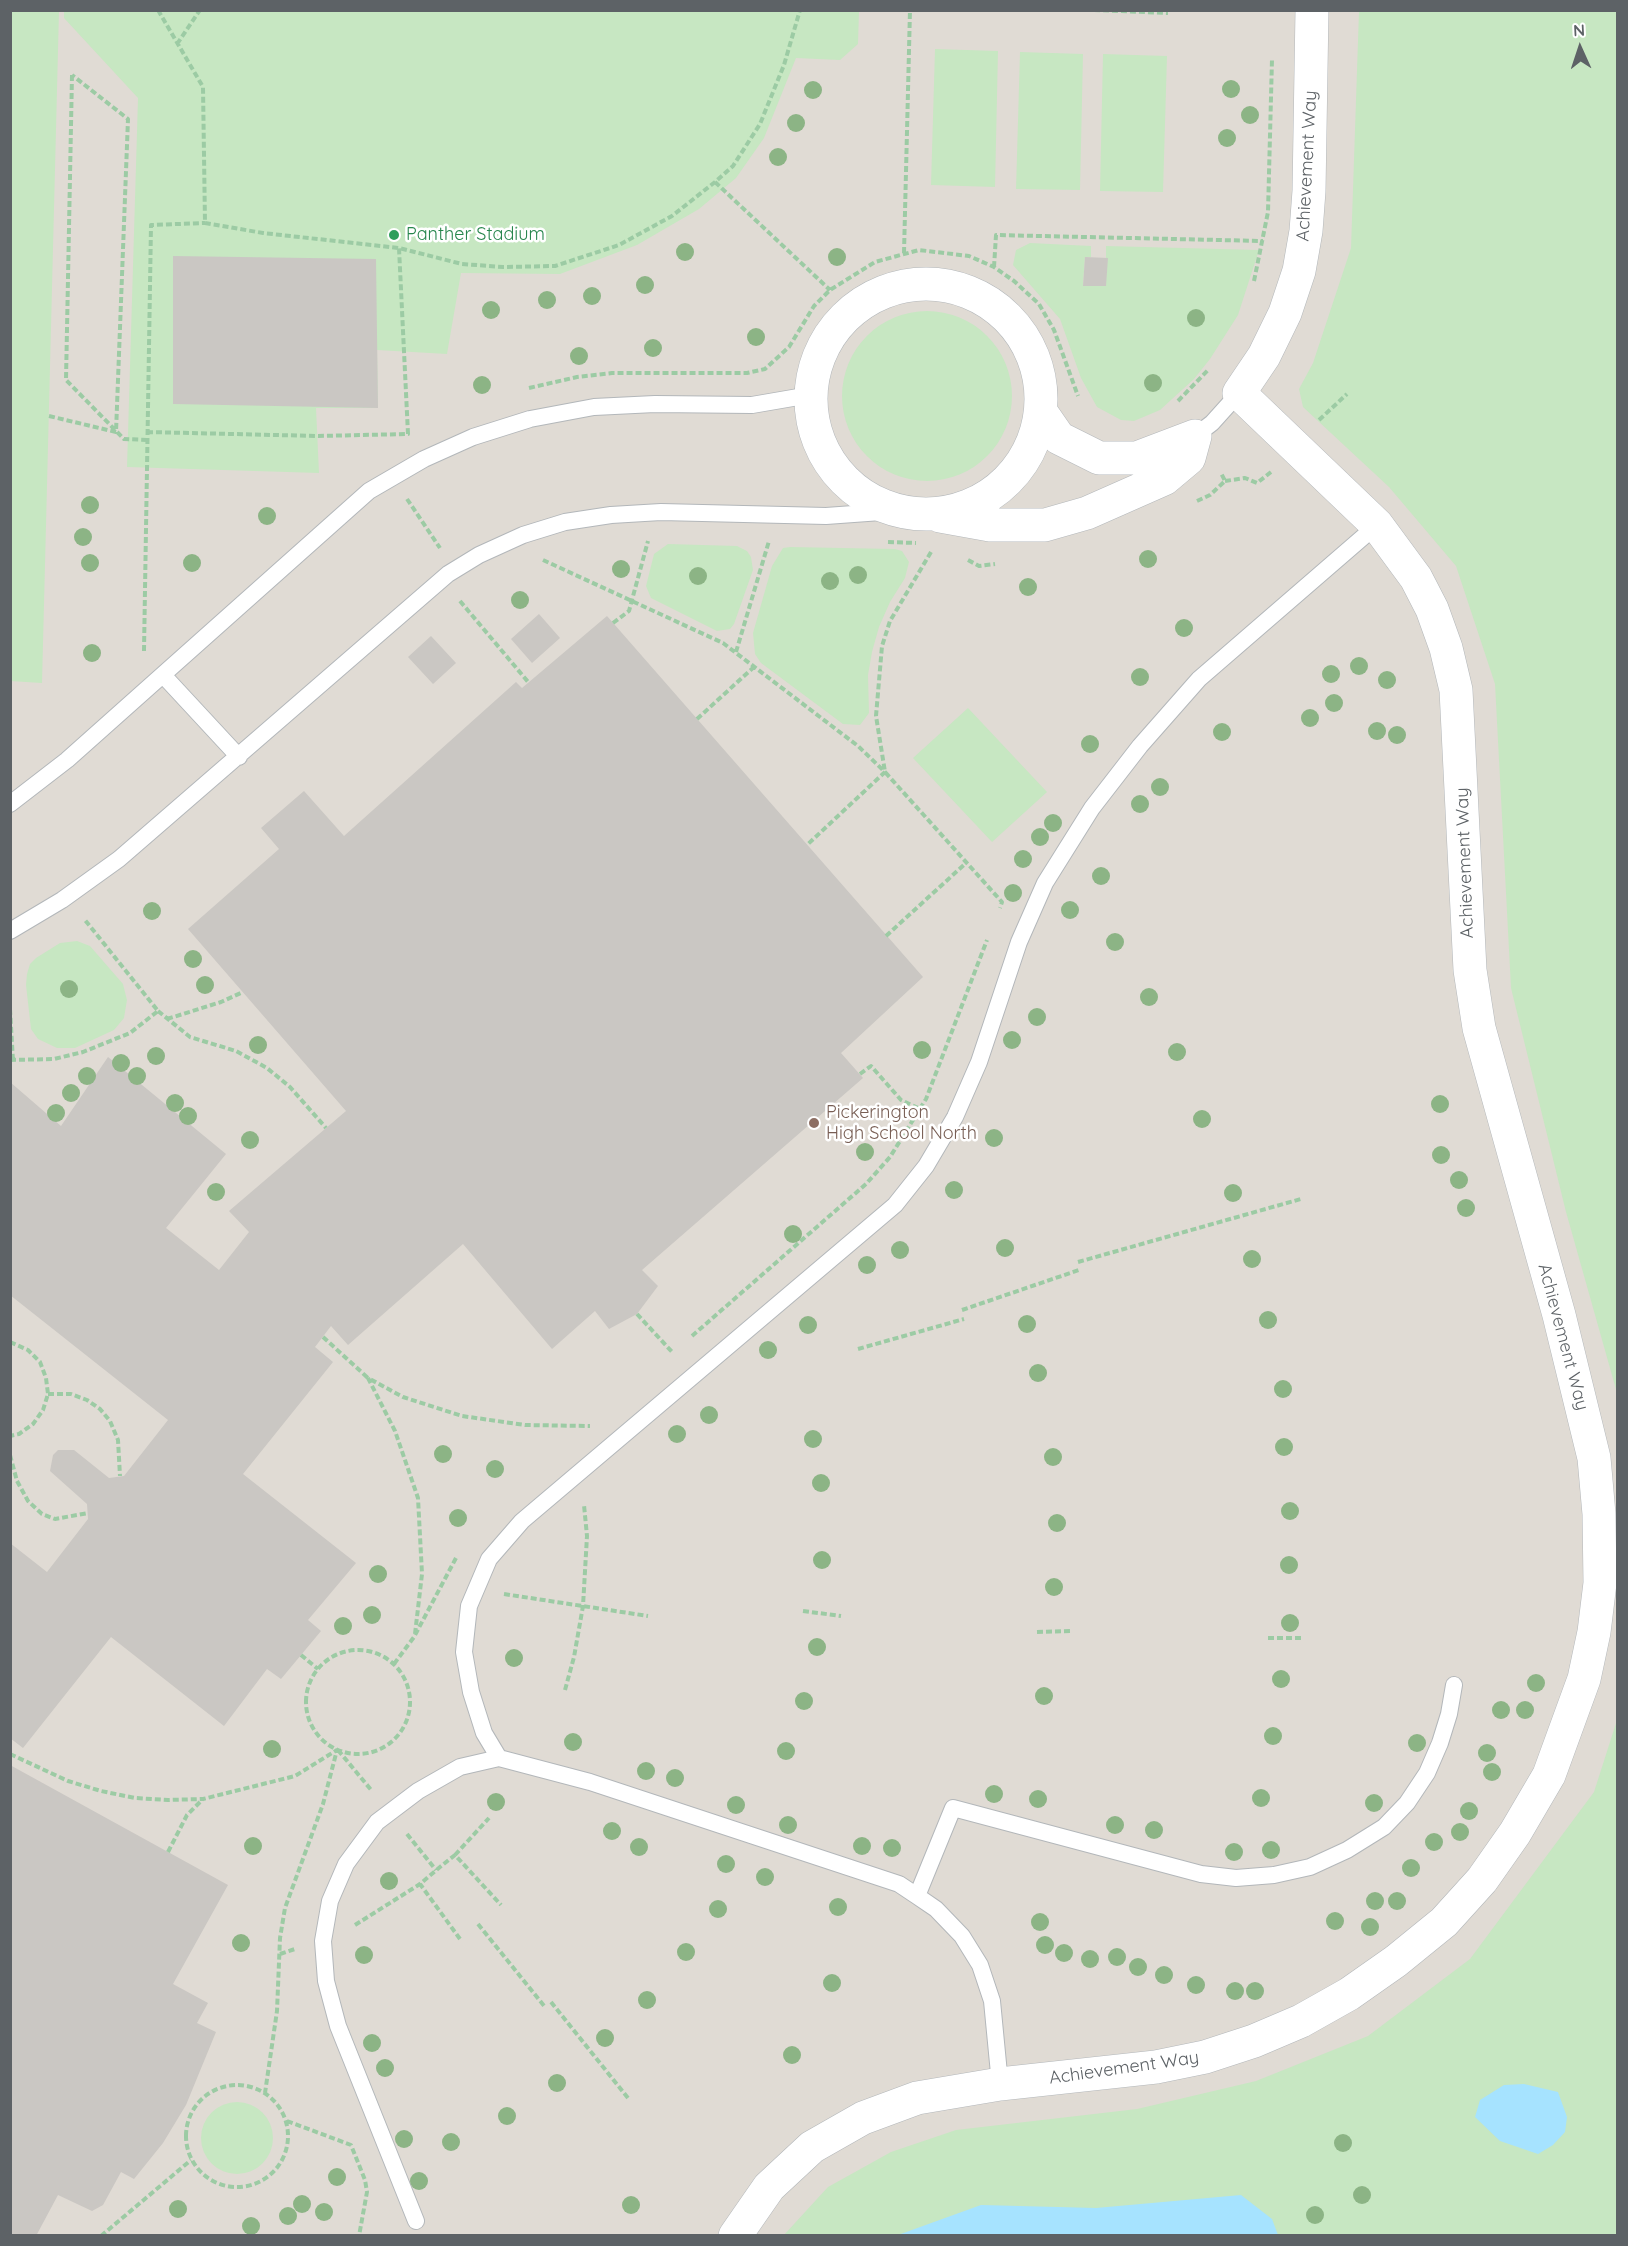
<!DOCTYPE html>
<style>
body{margin:0}
#map{position:relative;width:1628px;height:2246px;overflow:hidden;background:#f0ece6;font-family:Quicksand,sans-serif}
canvas{display:block}
.frame{position:absolute;inset:0;border:12px solid #5d6266;pointer-events:none}
.north{position:absolute;left:1550px;top:18px;width:60px;height:60px;-webkit-text-stroke:4px #fff;paint-order:stroke;rotate:357deg;font-size:16px;font-weight:700;line-height:24px;text-align:center;color:#5d6266}
.north::after{content:'';display:block;margin:auto;width:21px;height:27px;background:#5d6266;clip-path:polygon(50% 0,100% 100%,50% 72%,0 100%)}
</style>
<div id="map">
<canvas width="1628" height="2246"></canvas>
<div class="frame"></div>
<div class="north">N</div>
</div>
<script>
const c = document.querySelector('canvas').getContext('2d');
c.lineJoin = 'round';
function fill(path, color) { c.fillStyle = color; c.fill(path, 'evenodd'); }
const shape = rows => new Path2D(rows.map(r => 'M' + r).join(''));
function stroke(path, color, width, dash) { c.strokeStyle = color; c.lineWidth = width; c.lineCap = dash ? 'butt' : 'round'; c.setLineDash(dash || []); c.stroke(path); }
function drawText(font, color, halo, rows, align = 'center') {
  c.font = font + ' Quicksand,sans-serif'; c.lineWidth = 5; c.setLineDash([]); c.textBaseline = 'middle'; c.strokeStyle = halo; c.fillStyle = color; for (const [text, x, y, turn = 0] of rows) {
    c.save(); c.translate(x, y); c.rotate((+turn || 0) * Math.PI / 180); c.textAlign = isNaN(turn) ? turn : align; if (halo) c.strokeText(text, 0, 0); c.fillText(text, 0, 0); c.restore();
  }
}
fill(shape([
 [11,11,1617,11,1617,2235,11,2235]
]), '#e0dbd4');
fill(shape([
 [11,10,59,11,42,683,10,681],
 [64,11,859,11,858,44,840,60,796,58,764,138,736,178,699,209,637,245,560,274,461,273,447,354,377,350,378,408,316,408,319,473,127,467,138,98,64,18],
 [1359,11,1617,11,1617,1393,1566,1212,1511,988,1495,684,1456,566,1389,487,1303,407,1299,389,1313,363,1351,248],
 [935,49,998,51,995,187,931,185],
 [1020,52,1083,54,1080,190,1016,189],
 [1103,54,1167,56,1163,192,1100,191],
 [1030,243,1091,246,1091,257,1085,257,1083,285,1106,286,1106,246,1259,250,1238,315,1210,359,1194,379,1160,410,1134,421,1121,420,1097,407,1081,378,1060,319,1013,265,1016,250],
 '842 396a85 85 0 1 1 170 0a85 85 0 1 1-170 0Z',
 [668,544,737,546,747,551,751,557,753,570,734,624,730,629,717,631,651,598,646,586,654,554],
 [790,547,895,549,902,551,909,562,905,578,890,602,879,627,872,652,868,675,869,713,860,725,843,724,761,663,755,654,753,633,772,566,783,548],
 [968,708,1047,792,992,842,913,758],
 [77,941,90,946,123,984,127,1000,124,1018,114,1030,75,1048,57,1048,38,1039,31,1029,26,985,27,974,30,964,36,958,60,943],
 [1617,1720,1617,2235,783,2236,828,2187,891,2152,956,2130,1137,2109,1256,2081,1368,2036,1470,1959,1594,1792],
 '201 2138a36 36 0 1 1 72 0a36 36 0 1 1-72 0Z'
]), '#c7e7c2');
fill(shape([
 [1524,2084,1558,2092,1567,2117,1565,2132,1553,2145,1538,2154,1500,2141,1475,2117,1480,2100,1504,2085],
 [1241,2195,1272,2219,1278,2235,898,2235,981,2205,1096,2208]
]), '#a6e3ff');
fill(shape([
 [173,256,376,259,378,408,173,404],
 [1085,257,1108,258,1106,286,1083,286],
 [539,614,560,638,532,663,511,639],
 [607,616,923,977,841,1053,863,1078,642,1270,658,1286,637,1314,609,1329,595,1311,552,1349,463,1244,348,1345,331,1326,315,1347,333,1362,243,1474,356,1563,308,1620,321,1631,281,1679,267,1669,224,1726,111,1637,23,1748,10,1738,10,1543,47,1572,88,1519,87,1504,50,1471,53,1455,58,1450,74,1450,109,1478,124,1476,168,1420,10,1295,10,1082,61,1126,108,1057,226,1154,166,1228,219,1270,249,1232,229,1211,346,1111,188,929,279,849,261,828,304,791,344,836,516,682,522,688],
 [431,636,456,663,433,684,408,657],
 [10,1765,228,1885,173,1984,208,2003,197,2023,216,2032,186,2105,163,2143,134,2179,121,2172,103,2205,92,2211,58,2195,36,2236,10,2236]
]), '#cac7c3');
const lane = shape([
 [1195,436,1212,423,1239,393],
 [163,675,239,757],
 [10,804,67,760,369,491,424,459,473,437,530,419,594,407,655,404,752,405,810,395],
 [10,931,62,900,119,859,448,574,479,555,523,535,565,522,611,515,661,512,826,516,895,511],
 [499,1758,484,1733,471,1692,464,1652,469,1606,489,1559,522,1521,895,1205,926,1166,955,1117,979,1062,1019,942,1045,883,1092,808,1140,746,1199,679,1377,525],
 [917,1896,953,1808,1201,1874,1236,1878,1274,1875,1310,1867,1347,1850,1384,1827,1407,1803,1427,1773,1440,1743,1449,1714,1454,1685],
 [416,2221,338,2026,326,1981,323,1941,330,1901,346,1864,377,1822,418,1791,460,1767,499,1758,590,1782,899,1884,917,1896,936,1909,962,1936,980,1965,992,2001,1000,2084]
]);
const street = shape([
 '811 399a115 115 0 1 1 230 0a115 115 0 1 1-230 0Z',
 [1041,412,1059,438,1099,458,1137,458,1195,436],
 [940,516,990,525,1045,525,1087,513,1164,479,1189,458,1195,436],
 [735,2236,769,2187,812,2147,863,2118,917,2098,1000,2084,1156,2067,1205,2057,1254,2041,1301,2021,1349,1994,1396,1961,1444,1922,1482,1880,1515,1833,1549,1775,1584,1679,1594,1632,1600,1583,1599,1514,1594,1458,1559,1315,1479,1028,1470,970,1456,690,1446,648,1432,609,1416,578,1377,525,1239,393,1264,356,1285,313,1299,271,1306,231,1309,191,1312,10]
]);
stroke(lane, '#b3b7ba', 18);
stroke(street, '#b3b7ba', 34);
stroke(shape([
 [158,10,203,87,205,223,263,233,399,248,462,264,503,267,555,266,619,245,672,216,715,182,733,166,760,124,784,65,800,10],
 [1094,10,1168,13],
 [177,44,200,10],
 [72,75,66,380,124,439,147,440],
 [715,182,830,290],
 [904,253,910,10],
 [994,267,996,235,1263,241],
 [1254,281,1268,212,1272,59],
 [529,388,577,377,612,373,747,373,765,369,789,347,814,306,830,290,875,262,919,250,969,256,994,267,1014,281,1039,304,1054,330,1078,396],
 [1178,401,1208,370],
 [49,416,116,432,128,119,72,75],
 [1319,420,1347,394],
 [147,432,318,436,408,434,399,248],
 [1225,481,1245,478,1257,483,1271,472],
 [407,499,440,548],
 [1197,501,1210,495,1225,481,1221,473],
 [888,542,916,543],
 [931,552,890,621,882,646,876,716,885,772,1002,902,1000,908],
 [543,560,723,643,858,746,885,772,807,845],
 [968,560,979,566,995,564],
 [460,601,529,683],
 [613,623,629,611,648,541],
 [144,651,151,225,205,223],
 [736,652,769,541],
 [697,719,755,666],
 [886,936,966,863],
 [10,1009,13,1061],
 [158,1011,190,1037,236,1051,267,1068,290,1087,326,1128],
 [167,1019,221,1002,243,992],
 [10,1060,54,1059,83,1052,130,1033,158,1011,85,920],
 [860,1074,871,1066,901,1100,920,1109],
 [1078,1262,1301,1199],
 [962,1310,1079,1270],
 [637,1314,673,1353],
 [692,1336,866,1184,890,1157,926,1099,987,940],
 [323,1337,368,1378],
 [10,1342,28,1350,40,1362,46,1378,48,1394,43,1410,33,1424,19,1434,10,1436],
 [858,1349,964,1319],
 [48,1394,71,1394,87,1400,100,1409,110,1421,118,1440,120,1476],
 [10,1455,17,1481,28,1501,42,1514,55,1519,88,1513],
 [504,1594,648,1616],
 [803,1611,841,1616],
 [1037,1632,1070,1631],
 [415,1634,422,1574,418,1498,395,1431,368,1378,403,1397,462,1416,525,1425,590,1426],
 [1268,1638,1303,1638],
 '306 1702a52 52 0 1 1 104 0a52 52 0 1 1-104 0Z',
 [301,1655,318,1669],
 [394,1664,414,1637,456,1558],
 [565,1690,574,1657,583,1606,587,1536,584,1505],
 [338,1750,372,1791],
 [10,1754,68,1781,101,1791,135,1798,168,1800,203,1799,295,1776,337,1750,323,1804,285,1908,280,1938,277,2011,265,2093],
 [407,1834,436,1870],
 [168,1852,187,1815,203,1799],
 [455,1855,489,1818],
 [478,1924,545,2007],
 [355,1925,420,1884],
 [460,1939,420,1884,440,1867,455,1855,501,1905],
 [280,1954,295,1949],
 [551,2002,628,2098],
 '186 2136a51 51 0 1 1 102 0a51 51 0 1 1-102 0Z',
 [287,2121,351,2145,365,2180,367,2192,359,2236],
 [101,2236,191,2160]
]), '#9ccba4', 4, [6, 3]);
stroke(lane, '#fff', 16);
stroke(street, '#fff', 33);
c.fillStyle = '#8cb485';
for (const [x, y] of [
 [1231,89],
 [813,90],
 [1250,115],
 [796,123],
 [1227,138],
 [778,157],
 [685,252],
 [837,257],
 [645,285],
 [592,296],
 [547,300],
 [491,310],
 [1196,318],
 [756,337],
 [653,348],
 [579,356],
 [1153,383],
 [482,385],
 [90,505],
 [267,516],
 [83,537],
 [1148,559],
 [90,563],
 [192,563],
 [621,569],
 [858,575],
 [698,576],
 [830,581],
 [1028,587],
 [520,600],
 [1184,628],
 [92,653],
 [1359,666],
 [1331,674],
 [1140,677],
 [1387,680],
 [1334,703],
 [1310,718],
 [1377,731],
 [1222,732],
 [1397,735],
 [1090,744],
 [1160,787],
 [1140,804],
 [1053,823],
 [1040,837],
 [1023,859],
 [1101,876],
 [1013,893],
 [1070,910],
 [152,911],
 [1115,942],
 [193,959],
 [205,985],
 [69,989],
 [1149,997],
 [1037,1017],
 [1012,1040],
 [258,1045],
 [922,1050],
 [1177,1052],
 [156,1056],
 [121,1063],
 [87,1076],
 [137,1076],
 [71,1093],
 [175,1103],
 [1440,1104],
 [56,1113],
 [188,1116],
 [1202,1119],
 [994,1138],
 [250,1140],
 [865,1152],
 [1441,1155],
 [1459,1180],
 [954,1190],
 [216,1192],
 [1233,1193],
 [1466,1208],
 [793,1234],
 [1005,1248],
 [900,1250],
 [1252,1259],
 [867,1265],
 [1268,1320],
 [1027,1324],
 [808,1325],
 [768,1350],
 [1038,1373],
 [1283,1389],
 [709,1415],
 [677,1434],
 [813,1439],
 [1284,1447],
 [443,1454],
 [1053,1457],
 [495,1469],
 [821,1483],
 [1290,1511],
 [458,1518],
 [1057,1523],
 [822,1560],
 [1289,1565],
 [378,1574],
 [1054,1587],
 [372,1615],
 [1290,1623],
 [343,1626],
 [817,1647],
 [514,1658],
 [1281,1679],
 [1536,1683],
 [1044,1696],
 [804,1701],
 [1501,1710],
 [1525,1710],
 [1273,1736],
 [573,1742],
 [1417,1743],
 [272,1749],
 [786,1751],
 [1487,1753],
 [646,1771],
 [1492,1772],
 [675,1778],
 [994,1794],
 [1261,1798],
 [1038,1799],
 [496,1802],
 [1374,1803],
 [736,1805],
 [1469,1811],
 [788,1825],
 [1115,1825],
 [1154,1830],
 [612,1831],
 [1460,1832],
 [1434,1842],
 [253,1846],
 [862,1846],
 [639,1847],
 [892,1848],
 [1271,1850],
 [1234,1852],
 [726,1864],
 [1411,1868],
 [765,1877],
 [389,1881],
 [1375,1901],
 [1397,1901],
 [838,1907],
 [718,1909],
 [1335,1921],
 [1040,1922],
 [1370,1927],
 [241,1943],
 [1045,1945],
 [686,1952],
 [1064,1953],
 [364,1955],
 [1117,1957],
 [1090,1959],
 [1138,1967],
 [1164,1975],
 [832,1983],
 [1196,1985],
 [1235,1991],
 [1255,1991],
 [647,2000],
 [605,2038],
 [372,2043],
 [792,2055],
 [385,2068],
 [557,2083],
 [507,2116],
 [404,2139],
 [451,2142],
 [1343,2143],
 [337,2177],
 [419,2181],
 [1362,2195],
 [302,2204],
 [631,2205],
 [178,2209],
 [324,2212],
 [1315,2215],
 [288,2216],
 [251,2226]
]) { c.beginPath(); c.arc(x, y, 9, 0, 2 * Math.PI); c.fill(); }
for (const [x, y, r, color] of [
 [394,235,6,"#2e9e5b"],
 [814,1123,6,"#8d6e63"]
]) { const dot = new Path2D(); dot.arc(x, y, r, 0, 2 * Math.PI); c.fillStyle = color; c.fill(dot); stroke(dot, '#fff', 2); }
drawText('18px', '#5d6266', '#fff', [
 ["Achievement Way",1307,166,-87],
 ["Achievement Way",1465,863,-92],
 ["Achievement Way",1563,1337,75],
 ["Achievement Way",1124,2068,-8]
]);
drawText('18px', '#27864d', '#fff', [
 ["Panther Stadium",406,235]
], 'left');
drawText('18px', '#785e54', '#fff', [
 ["Pickerington",826,1113],
 ["High School North",826,1134]
], 'left');
</script>
